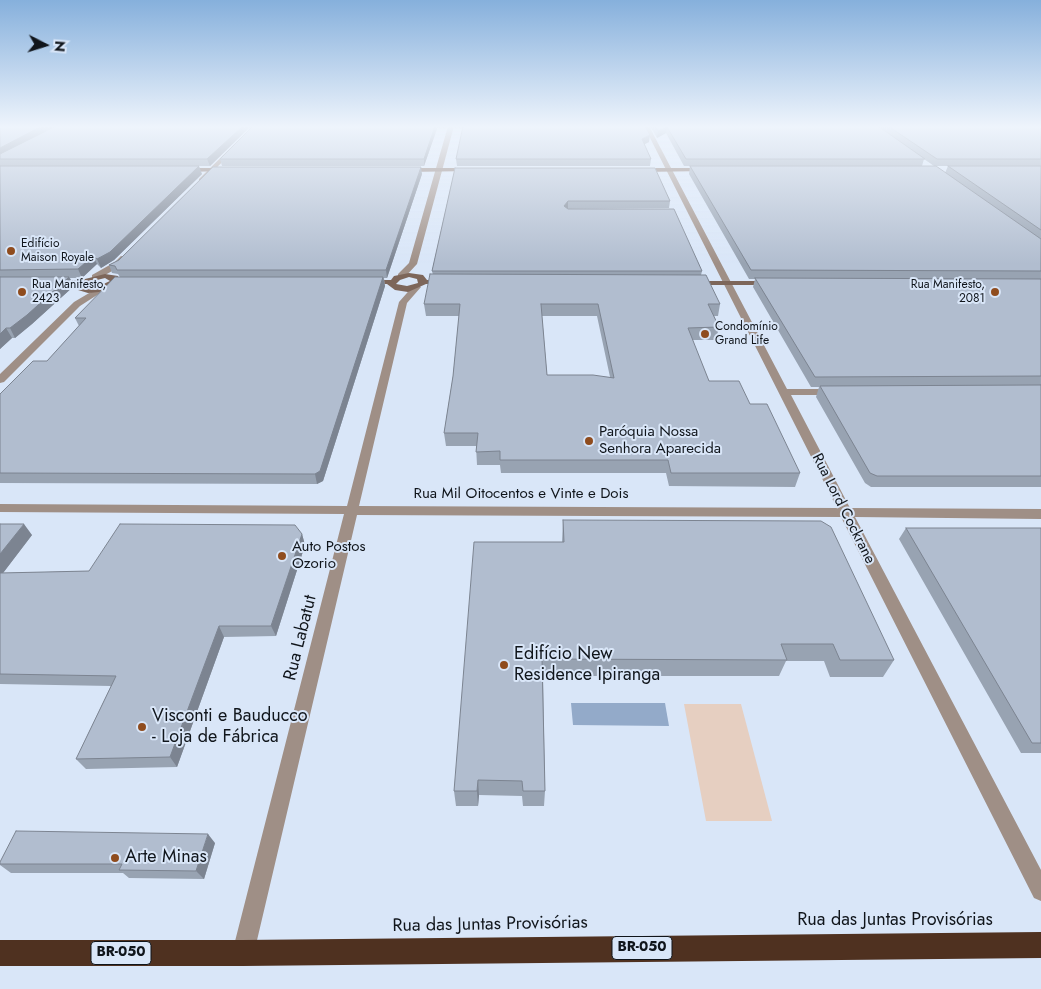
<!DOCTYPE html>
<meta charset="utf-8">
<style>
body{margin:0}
#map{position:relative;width:1041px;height:989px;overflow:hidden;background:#d9e6f8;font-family:Jost,sans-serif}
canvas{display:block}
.north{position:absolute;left:20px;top:20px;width:50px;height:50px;-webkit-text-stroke:4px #d9e6f8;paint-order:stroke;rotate:95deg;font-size:14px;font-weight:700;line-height:20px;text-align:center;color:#10151b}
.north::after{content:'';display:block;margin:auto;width:18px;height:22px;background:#10151b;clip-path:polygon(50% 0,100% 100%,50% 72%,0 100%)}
</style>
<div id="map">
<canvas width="1041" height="989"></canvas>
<div class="north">N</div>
</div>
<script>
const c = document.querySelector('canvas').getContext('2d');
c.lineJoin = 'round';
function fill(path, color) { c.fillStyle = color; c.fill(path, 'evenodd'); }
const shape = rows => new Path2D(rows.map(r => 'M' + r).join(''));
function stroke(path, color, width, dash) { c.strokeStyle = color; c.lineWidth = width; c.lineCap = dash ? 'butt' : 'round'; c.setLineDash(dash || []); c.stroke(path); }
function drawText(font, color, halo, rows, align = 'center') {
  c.font = font + ' Jost,sans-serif'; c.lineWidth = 4; c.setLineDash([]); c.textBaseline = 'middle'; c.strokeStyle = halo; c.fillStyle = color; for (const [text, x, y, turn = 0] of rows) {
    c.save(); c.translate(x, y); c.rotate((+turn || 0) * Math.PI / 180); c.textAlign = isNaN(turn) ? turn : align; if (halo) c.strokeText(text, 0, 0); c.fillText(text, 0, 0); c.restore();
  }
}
fill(shape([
 [684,704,741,704,772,821,706,821]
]), '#e6cfc1');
fill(shape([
 [571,703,665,703,669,726,573,725]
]), '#93aac9');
fill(shape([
 [253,126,259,126,203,181,199,181,199,179,253,126],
 [448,126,454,126,417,264,404,278,398,278,398,274,409,263,448,126],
 [644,126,649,126,787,389,834,389,839,392,834,395,791,395,850,508,1041,509,1041,519,855,517,1041,870,1041,901,1034,898,841,517,357,515,254,953,251,961,243,964,235,961,232,953,344,514,0,512,0,504,347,506,399,302,414,285,417,284,421,287,407,303,359,506,837,508,644,126],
 [121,256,128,258,121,266,98,279,92,279,92,275,115,262,121,256],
 [101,286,108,288,80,306,4,382,0,383,0,374,74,302,101,286]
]), '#9f8f86');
fill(shape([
 [226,168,228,171,184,172,181,170,184,168,226,168],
 [471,168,473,171,406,172,403,170,406,168,471,168],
 [706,168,708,171,639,172,636,170,639,168,706,168],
 [409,273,423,275,427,280,446,280,450,282,446,284,426,284,408,292,395,290,387,284,369,284,365,282,369,280,391,280,394,276,409,273],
 [409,277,417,279,418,283,407,286,396,284,400,280,409,277],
 [105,274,118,276,118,282,99,292,88,293,78,290,77,284,55,284,51,282,55,280,81,280,105,274],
 [105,278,110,281,97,287,85,287,89,282,105,278],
 [690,281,771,281,775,283,771,285,693,285,689,283,690,281]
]), '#7d665a');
fill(shape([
 [1041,932,1041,958,243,966,0,966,0,940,243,940,1041,932]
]), '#4f3120');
fill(shape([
 [0,126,251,126,210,166,66,166,202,174,114,260,101,268,97,264,82,278,70,278,74,286,32,324,15,338,12,338,0,349],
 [438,126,424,166,222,166,220,159],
 [650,126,1041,126,1041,487,871,487,865,483,816,397,819,387,811,387,753,287,755,279,749,279,689,174,690,166,945,173,948,166,971,166,934,166,924,159,922,166,684,166,666,133,657,138],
 [649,142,644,144,651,159,650,166,457,166,456,159],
 [455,168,670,201,669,208,568,209,702,271,701,275,720,304,718,316,714,316,719,327,716,340,692,340,709,381,750,404,800,473,795,487,669,486,666,473,501,473,500,465,477,465,476,446,446,446,444,433,453,376,459,316,426,316,424,304,433,275,432,271],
 [542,316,597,316,610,377,547,375],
 [422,174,387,278,384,278,385,286,323,481,317,484,0,483,0,394,47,361,79,326,75,318,120,277,118,274,112,273,109,265],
 [563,520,894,660,883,677,830,677,824,661,786,661,779,676,543,676,545,791,544,806,523,806,522,796,479,795,478,806,456,806,454,791,562,542],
 [0,524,32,535,3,573,89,571,302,534,305,545,276,636,224,637,177,767,86,769,76,759,111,686,0,684],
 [906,528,1041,528,1041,753,1021,753,899,539],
 [215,843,204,879,129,878,123,873,11,873,0,865,0,862]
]), '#98a3b2');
fill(shape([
 [42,126,57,126,0,157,0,148],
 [243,126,251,126,210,166,207,159],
 [435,126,438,126,424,166,424,159],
 [667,127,666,133,657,138,658,131],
 [650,135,649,142,641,146,642,139],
 [199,166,202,174,114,260,101,268,97,259],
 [421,167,422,174,387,278,386,270],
 [568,201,568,208,563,213,564,206],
 [93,256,97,264,82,278,78,269],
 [69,277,74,286,32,324,15,338,10,328],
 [383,277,385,286,323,481,317,484,315,474],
 [6,328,12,338,0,349,0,334],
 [24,524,32,535,0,577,0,554],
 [302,534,305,545,276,636,271,626],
 [219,626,224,637,177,767,170,757],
 [478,780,479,795,478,806,477,791],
 [208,834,215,843,204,879,196,871]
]), '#7c8491');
const building = shape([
 [0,126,42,126,0,148,0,126],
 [56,126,243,126,207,159,0,159,0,154,56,126],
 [253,126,435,126,424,159,220,159,253,126],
 [463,126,645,126,650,135,642,139,651,159,456,159,463,126],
 [655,126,878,126,925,159,686,159,667,127,658,131,655,126],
 [888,126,1041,126,1041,159,937,159,888,126],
 [0,166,199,166,110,252,97,259,93,256,78,269,0,270,0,166],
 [690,166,936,166,1041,239,1041,271,751,270,690,166],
 [948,166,1041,166,1041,230,948,166],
 [213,167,421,167,386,270,117,270,115,266,109,265,119,260,213,167],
 [455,168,655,168,670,201,568,201,564,206,568,209,674,209,702,271,432,271,455,168],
 [430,274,706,275,720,304,708,304,719,327,688,328,709,381,739,381,750,404,767,404,800,473,671,473,668,460,500,460,500,451,476,452,478,433,444,433,453,376,460,304,424,304,430,274],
 [541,304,598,304,614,378,593,375,547,375,541,304],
 [0,277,69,277,27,315,10,328,6,328,0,334,0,277],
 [115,277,383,277,320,471,315,474,0,473,0,394,33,361,47,361,86,318,75,318,115,277],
 [755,278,1041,279,1041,376,815,377,755,278],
 [1041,385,1041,476,877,476,870,473,820,386,1041,385],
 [563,520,821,521,831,527,894,660,840,660,833,644,781,644,787,660,542,659,545,791,523,791,522,781,478,780,477,791,454,791,474,542,564,542,563,520],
 [0,524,24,524,0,554,0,524],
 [120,524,295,525,302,534,271,626,219,626,170,757,76,759,116,676,0,674,0,573,89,571,120,524],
 [906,528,1041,528,1041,743,1032,743,906,528],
 [16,831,208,834,196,871,119,870,122,864,0,864,0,862,16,831]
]);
fill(building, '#b1bdcf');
stroke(building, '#7c8491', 1);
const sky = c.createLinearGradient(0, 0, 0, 264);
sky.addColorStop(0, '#86b0dc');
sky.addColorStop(0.48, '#eef4fc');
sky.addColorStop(1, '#eef4fc00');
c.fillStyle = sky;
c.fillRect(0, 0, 1041, 264);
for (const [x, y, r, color] of [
 [11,251,5,"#8f4c1e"],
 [22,292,5,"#8f4c1e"],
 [995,292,5,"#8f4c1e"],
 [705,334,5,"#8f4c1e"],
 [589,441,5,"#8f4c1e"],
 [282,556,5,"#8f4c1e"],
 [504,665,5,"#8f4c1e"],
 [142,727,5,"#8f4c1e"],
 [115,858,5,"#8f4c1e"]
]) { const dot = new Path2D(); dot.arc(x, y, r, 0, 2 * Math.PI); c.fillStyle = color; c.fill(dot); stroke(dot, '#d9e6f8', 2); }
drawText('12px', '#10151b', '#d9e6f8', [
 ["Edifício",21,244],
 ["Maison Royale",21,258],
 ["Rua Manifesto,",32,285],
 ["2423",32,299],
 ["Rua Manifesto,",985,285,"right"],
 ["2081",985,299,"right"],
 ["Condomínio",715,327],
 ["Grand Life",715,341]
], 'left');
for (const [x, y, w] of [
 [642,948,60],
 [121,953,60]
]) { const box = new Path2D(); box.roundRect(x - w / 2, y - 11.5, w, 23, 4); c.fillStyle = '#d9e6f8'; c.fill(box); stroke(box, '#10151b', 1); }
drawText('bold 14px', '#10151b', null, [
 ["BR-050",642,948],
 ["BR-050",121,953]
]);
drawText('15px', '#10151b', '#d9e6f8', [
 ["Paróquia Nossa",599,432],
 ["Senhora Aparecida",599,449],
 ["Auto Postos",292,547],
 ["Ozorio",292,564]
], 'left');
drawText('15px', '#10151b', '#d9e6f8', [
 ["Rua Mil Oitocentos e Vinte e Dois",521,494],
 ["Rua Lord Cockrane",843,509,63]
]);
drawText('18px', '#10151b', '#d9e6f8', [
 ["Rua Labatut",301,638,-76],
 ["Rua das Juntas Provisórias",895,921],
 ["Rua das Juntas Provisórias",490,925,-1]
]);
drawText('18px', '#10151b', '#d9e6f8', [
 ["Edifício New",514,655],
 ["Residence Ipiranga",514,676],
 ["Visconti e Bauducco",152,717],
 ["- Loja de Fábrica",152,738],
 ["Arte Minas",125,858]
], 'left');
</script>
